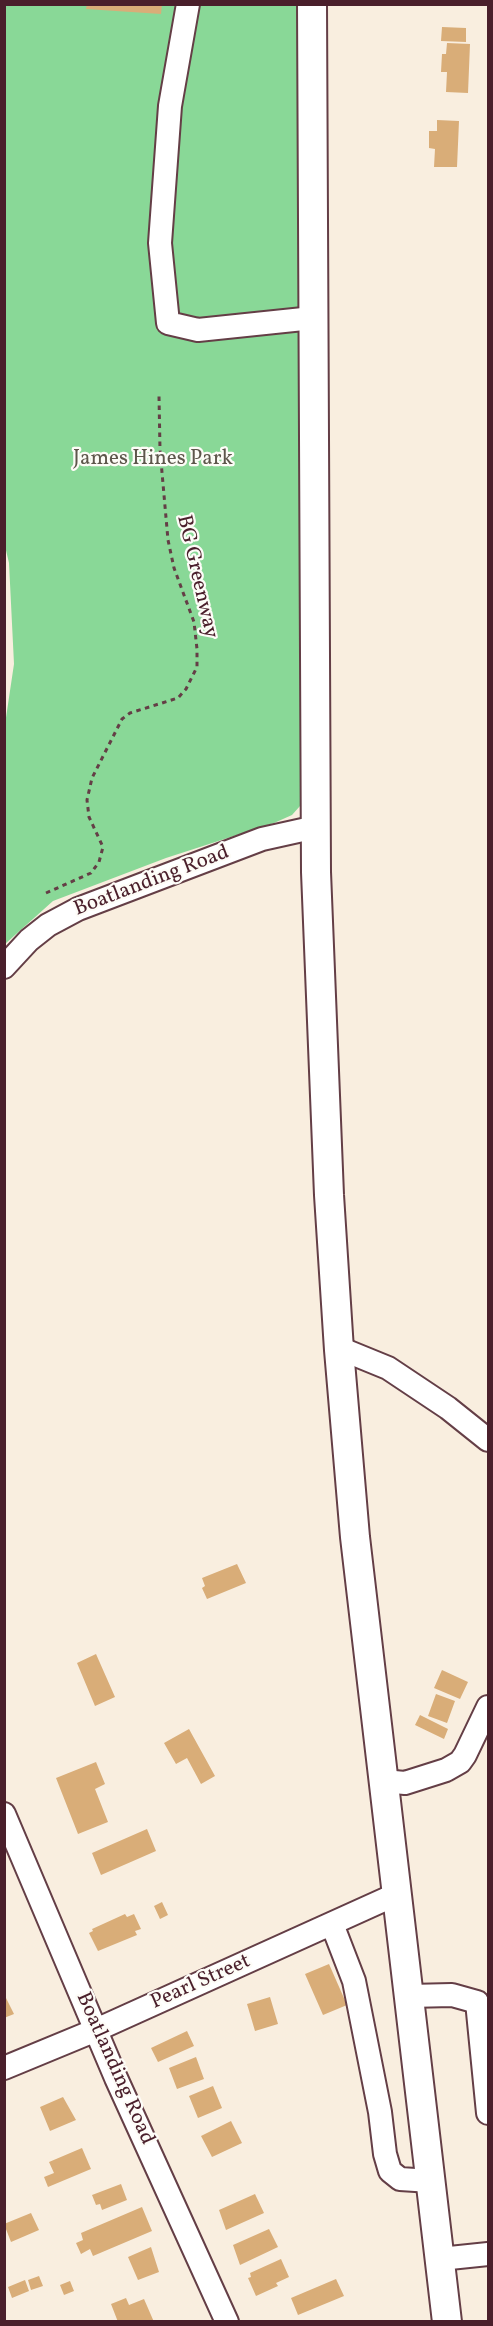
<!DOCTYPE html>
<style>
body{margin:0}
#map{position:relative;width:493px;height:2326px;overflow:hidden;background:#f9eedf;font-family:Vollkorn,serif}
canvas{display:block}
.frame{position:absolute;inset:0;border:6px solid #4a1f2b;pointer-events:none}
</style>
<div id="map">
<canvas width="493" height="2326"></canvas>
<div class="frame"></div>
</div>
<script>
const c = document.querySelector('canvas').getContext('2d');
c.lineJoin = 'round';
function fill(path, color) { c.fillStyle = color; c.fill(path, 'evenodd'); }
const shape = rows => new Path2D(rows.map(r => 'M' + r).join(''));
function stroke(path, color, width, dash) { c.strokeStyle = color; c.lineWidth = width; c.lineCap = dash ? 'butt' : 'round'; c.setLineDash(dash || []); c.stroke(path); }
function drawText(font, color, halo, rows, align = 'center') {
  c.font = font + ' Vollkorn,serif'; c.lineWidth = 4.5; c.setLineDash([]); c.textBaseline = 'middle'; c.strokeStyle = halo; c.fillStyle = color; for (const [text, x, y, turn = 0] of rows) {
    c.save(); c.translate(x, y); c.rotate((+turn || 0) * Math.PI / 180); c.textAlign = isNaN(turn) ? turn : align; if (halo) c.strokeText(text, 0, 0); c.fillText(text, 0, 0); c.restore();
  }
}
fill(shape([
 [5,5,300,5,303,794,300,806,292,815,274,823,166,858,53,901,5,944,4,731,14,664,9,563,4,542]
]), '#89d897');
fill(shape([
 [87,4,162,4,161,14,86,9],
 [442,27,466,28,466,42,441,41],
 [447,43,470,44,468,93,446,92,447,72,441,72,442,54,446,54],
 [437,120,459,121,457,167,434,167,435,149,429,148,429,131,437,131],
 [237,1564,246,1583,207,1599,202,1588,205,1586,202,1578],
 [96,1654,115,1697,95,1706,77,1663],
 [442,1670,468,1682,460,1699,434,1688],
 [436,1694,455,1701,447,1723,428,1716],
 [420,1715,448,1729,444,1739,415,1725],
 [189,1729,215,1776,201,1784,187,1758,176,1764,164,1743],
 [96,1762,105,1784,95,1789,108,1822,78,1834,56,1778],
 [147,1829,156,1851,101,1875,92,1853],
 [162,1902,168,1915,160,1919,154,1906],
 [125,1914,127,1917,134,1914,141,1929,135,1931,137,1935,98,1951,89,1933,93,1931,92,1929],
 [329,1964,347,2005,323,2015,305,1974],
 [4,1994,14,2014,4,2018],
 [270,1997,278,2024,255,2031,247,2004],
 [187,2031,194,2046,158,2062,151,2048],
 [196,2057,204,2079,177,2089,169,2068],
 [213,2086,222,2108,198,2118,189,2096],
 [63,2097,76,2120,50,2131,40,2107],
 [231,2121,242,2143,212,2157,201,2136],
 [82,2148,91,2169,48,2187,44,2177,54,2173,49,2162],
 [121,2184,127,2200,102,2210,100,2204,96,2205,92,2195],
 [255,2194,264,2213,226,2230,219,2210],
 [142,2207,152,2231,93,2256,90,2249,81,2254,76,2243,83,2240,81,2233],
 [31,2213,39,2230,11,2242,4,2224],
 [269,2229,278,2247,240,2265,233,2245],
 [151,2247,159,2272,138,2280,128,2257],
 [281,2259,289,2277,276,2283,278,2286,256,2296,248,2278,251,2277,250,2273],
 [39,2276,43,2286,31,2290,28,2280],
 [336,2279,344,2296,298,2315,291,2298],
 [25,2280,29,2291,12,2298,8,2287],
 [70,2281,74,2291,64,2295,60,2285],
 [126,2298,129,2305,144,2299,154,2322,118,2322,111,2304]
]), '#d9ad78');
const minor = shape([
 [188,4,170,106,160,243,168,323,198,330,313,318],
 [4,967,29,940,48,925,78,909,262,839,316,827],
 [339,1348,388,1368,448,1408,488,1440],
 [383,1781,405,1783,446,1770,460,1762,465,1755,488,1707],
 [4,1814,116,2078,227,2322],
 [332,1924,354,1981,380,2112,385,2154,390,2171,400,2179,431,2181],
 [409,1996,452,1995,477,2002,488,2113],
 [4,2068,96,2030,397,1894],
 [440,2259,488,2254]
]);
const major = shape([
 [312,4,316,872,329,1195,339,1350,355,1537,447,2322]
]);
stroke(minor, '#643e46', 26);
stroke(major, '#643e46', 32);
stroke(shape([
 [46,893,91,873,99,862,103,847,89,817,87,800,92,778,122,719,130,713,178,698,186,689,197,667,197,649,194,622,174,568,168,540,160,450,159,396]
]), '#643e46', 3, [4.5, 4.5]);
stroke(minor, '#fff', 22);
stroke(major, '#fff', 28);
drawText('21px', '#5d564b', '#fdfcf7', [
 ["James Hines Park",153,460]
]);
drawText('21px', '#4a1f2b', '#fdfcf7', [
 ["BG Greenway",196,577,77],
 ["Boatlanding Road",152,882,-21],
 ["Pearl Street",201,1983,-24],
 ["Boatlanding Road",114,2069,66]
]);
</script>
